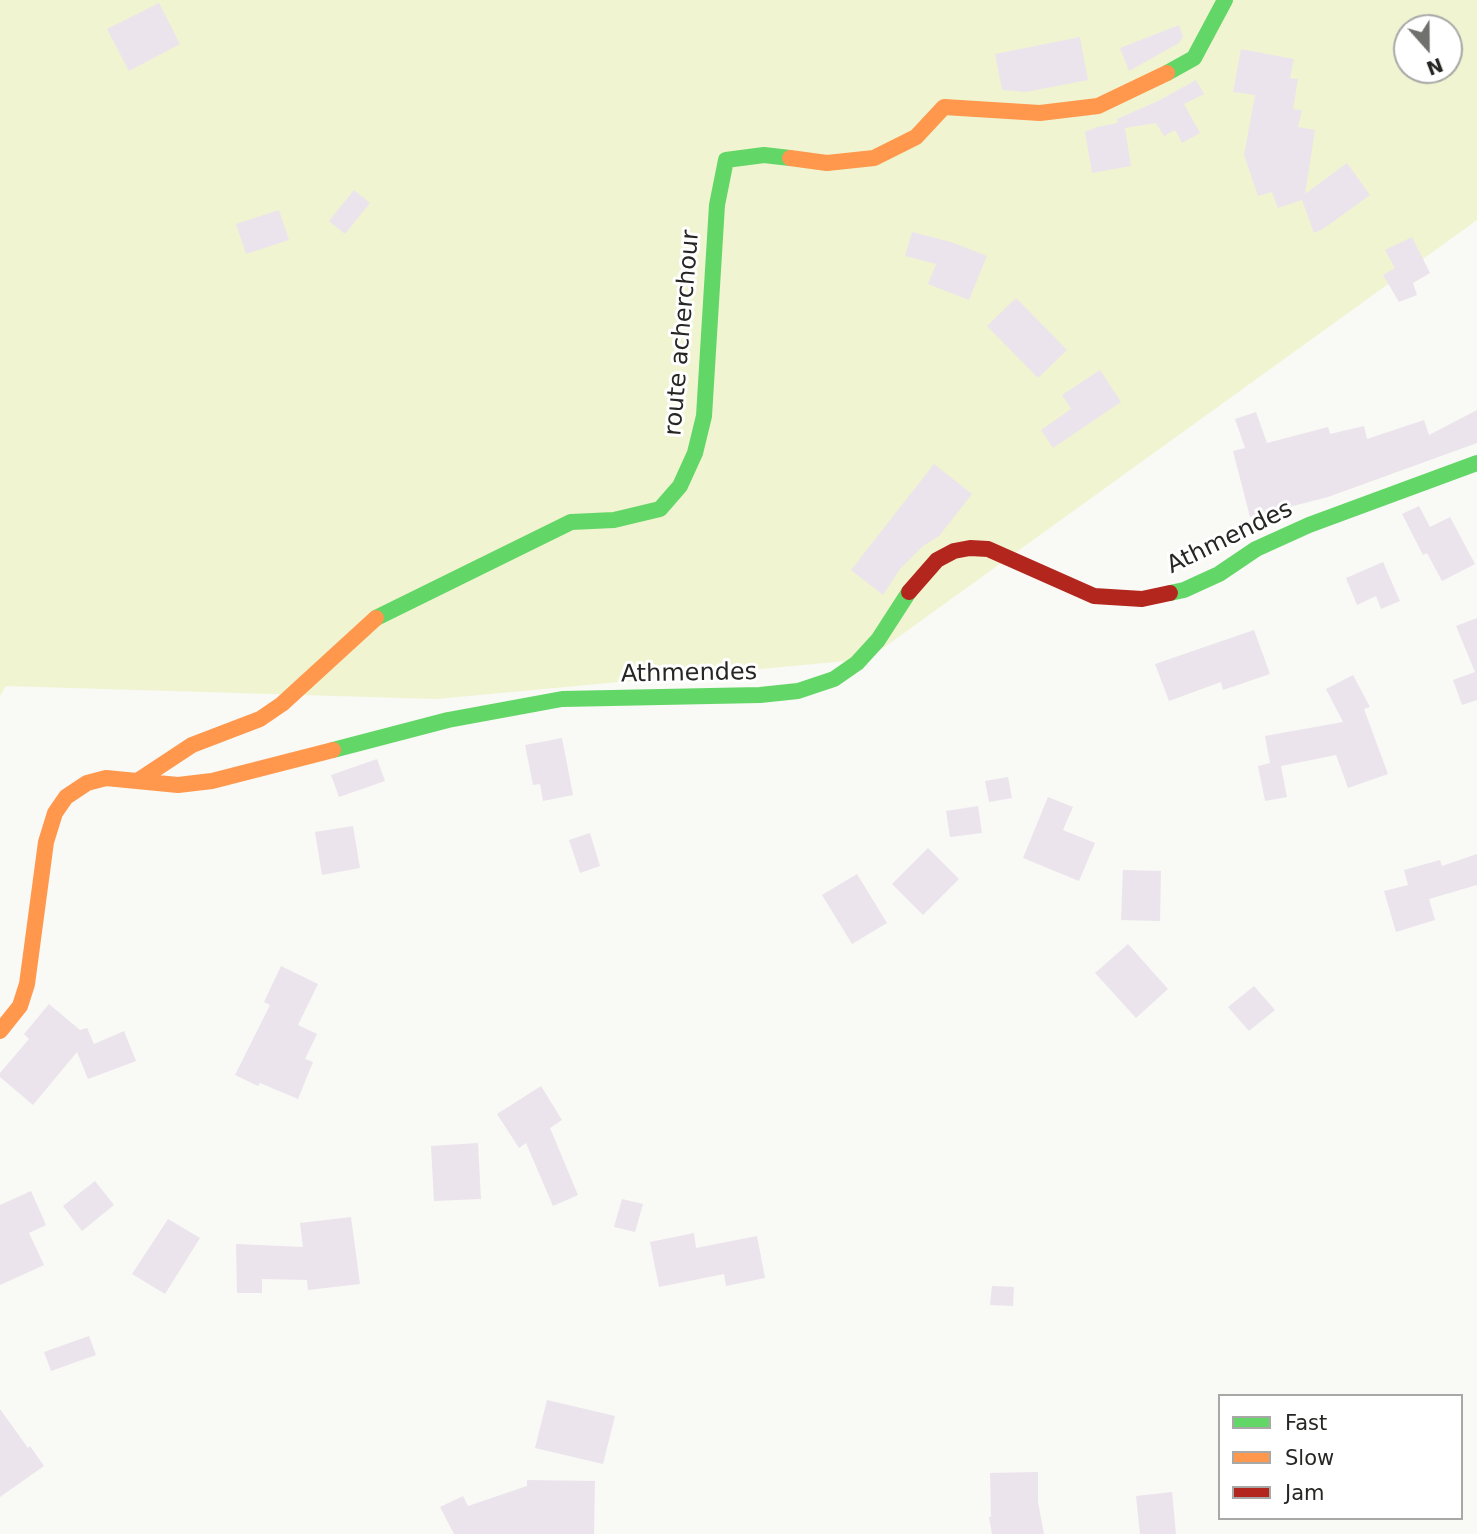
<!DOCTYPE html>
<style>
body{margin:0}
#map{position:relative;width:1477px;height:1534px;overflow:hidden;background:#f9f9f5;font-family:"DejaVu Sans",sans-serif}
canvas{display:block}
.legend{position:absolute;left:1218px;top:1394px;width:245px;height:126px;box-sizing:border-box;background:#fff;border:2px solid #a8a8a7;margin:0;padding:9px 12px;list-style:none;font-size:21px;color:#262624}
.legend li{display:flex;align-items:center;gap:14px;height:35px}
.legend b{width:35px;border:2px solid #a8a8a7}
.north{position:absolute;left:1393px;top:14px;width:70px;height:70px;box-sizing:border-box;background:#fff;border:2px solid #a8a8a7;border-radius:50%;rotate:159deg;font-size:19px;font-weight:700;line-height:28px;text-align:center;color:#262624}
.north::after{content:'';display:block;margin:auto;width:24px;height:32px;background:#70706d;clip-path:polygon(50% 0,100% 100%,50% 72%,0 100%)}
</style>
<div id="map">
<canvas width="1477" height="1534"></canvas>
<ul class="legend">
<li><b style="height:9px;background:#63d668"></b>Fast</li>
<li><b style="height:9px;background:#ff974d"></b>Slow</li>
<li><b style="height:9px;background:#b3261e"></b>Jam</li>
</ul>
<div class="north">N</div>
</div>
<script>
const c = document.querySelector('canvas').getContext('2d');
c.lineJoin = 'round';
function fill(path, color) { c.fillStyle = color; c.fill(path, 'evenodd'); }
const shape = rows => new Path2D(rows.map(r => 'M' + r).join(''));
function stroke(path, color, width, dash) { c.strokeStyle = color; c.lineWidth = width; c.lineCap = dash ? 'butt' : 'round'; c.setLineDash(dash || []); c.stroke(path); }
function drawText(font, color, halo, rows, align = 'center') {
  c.font = font + ' "DejaVu Sans",sans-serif'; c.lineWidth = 6; c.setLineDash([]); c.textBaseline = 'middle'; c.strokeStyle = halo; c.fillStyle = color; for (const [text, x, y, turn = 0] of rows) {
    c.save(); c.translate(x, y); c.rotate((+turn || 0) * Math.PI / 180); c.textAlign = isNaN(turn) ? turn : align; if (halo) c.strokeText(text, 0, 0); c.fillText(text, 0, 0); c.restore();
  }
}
fill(shape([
 [0,0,1477,0,1477,220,868,659,436,699,6,686,0,696],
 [1407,28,1449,28,1449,70,1407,70]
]), '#f1f4d1');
fill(shape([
 [159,3,180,44,129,71,107,29],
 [1179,25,1183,36,1179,43,1129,71,1120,48],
 [1080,37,1088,80,1026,92,1002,90,995,54],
 [1241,49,1294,59,1290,78,1298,79,1293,109,1302,110,1298,127,1315,130,1305,194,1347,163,1370,195,1323,229,1314,233,1302,200,1278,208,1272,192,1258,196,1244,155,1255,95,1233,92],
 [1196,80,1204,94,1184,104,1200,133,1182,143,1175,130,1164,136,1156,123,1125,128,1131,166,1092,173,1085,132,1097,127,1118,123,1117,119,1158,101],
 [354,190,370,203,345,234,329,221],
 [279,210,289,240,246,254,236,224],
 [912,232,951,242,987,256,969,300,928,284,936,264,905,256],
 [1412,237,1430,273,1413,283,1417,295,1399,302,1383,275,1395,268,1385,250],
 [1016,298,1067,350,1038,378,987,326],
 [1100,370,1121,402,1053,448,1041,430,1071,409,1062,395],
 [1477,410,1477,443,1328,497,1250,517,1233,451,1245,448,1235,419,1256,412,1267,443,1328,427,1330,434,1364,426,1367,439,1424,420,1429,435],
 [934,464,972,494,939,536,923,546,900,569,883,595,851,570],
 [1419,506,1430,527,1450,517,1475,564,1442,581,1427,553,1423,555,1402,514],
 [1383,562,1400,601,1381,609,1376,596,1357,605,1346,578],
 [1477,618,1477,700,1462,705,1453,680,1475,672,1456,626],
 [1254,630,1270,674,1223,690,1221,682,1169,701,1155,664],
 [1353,675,1370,707,1364,709,1388,774,1348,788,1336,755,1281,766,1287,797,1265,801,1258,766,1270,763,1265,736,1343,722,1326,689],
 [562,738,573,795,543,801,540,784,533,785,525,745],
 [377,759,385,781,339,797,331,775],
 [1008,777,1012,798,989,802,985,781],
 [1048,797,1073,807,1063,830,1095,843,1079,881,1023,858],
 [978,806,982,833,950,837,946,811],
 [353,826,360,868,322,875,315,832],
 [590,833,600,866,580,873,569,840],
 [928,848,959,879,923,915,892,884],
 [1477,854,1477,885,1429,899,1435,920,1396,932,1384,891,1408,885,1404,870,1440,860,1442,866],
 [1123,870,1161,871,1160,921,1121,920],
 [857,874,887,923,852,944,822,895],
 [1128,944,1168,989,1136,1018,1095,973],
 [281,966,318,984,298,1025,317,1034,305,1059,313,1062,298,1099,260,1083,258,1086,235,1075,270,1005,264,1002],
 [1254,986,1275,1010,1249,1031,1228,1007],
 [49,1004,80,1030,87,1028,94,1044,124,1031,136,1061,88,1079,77,1052,33,1105,0,1077,0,1073,29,1039,24,1034],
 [541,1086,562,1120,550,1128,578,1195,553,1206,526,1143,519,1148,497,1114],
 [478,1143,481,1199,434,1201,431,1146],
 [95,1181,114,1205,82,1231,63,1206],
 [31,1191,46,1225,29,1233,44,1265,0,1285,0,1205],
 [622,1199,643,1204,635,1232,614,1227],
 [351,1217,360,1284,308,1290,307,1280,262,1279,262,1293,237,1293,236,1244,303,1247,300,1223],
 [168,1219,200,1238,165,1294,132,1274],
 [694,1233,696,1248,757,1236,765,1278,726,1286,724,1274,659,1287,650,1242],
 [992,1286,1014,1287,1013,1306,990,1305],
 [89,1336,96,1355,51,1371,44,1352],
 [547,1400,615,1416,603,1464,535,1448],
 [0,1409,28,1448,30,1446,44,1466,0,1497],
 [1038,1472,1038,1502,1044,1534,992,1534,989,1517,991,1517,990,1473],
 [527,1480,595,1481,594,1534,454,1534,440,1507,463,1496,468,1506,527,1486],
 [1172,1492,1176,1534,1140,1534,1136,1496]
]), '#ebe4ed');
stroke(shape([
 [1167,73,1194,58,1225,0],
 [1170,593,1184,590,1219,574,1256,549,1309,525,1477,463],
 [376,618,571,522,614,520,660,509,680,486,695,453,704,416,717,205,726,160,764,155,790,158],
 [333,750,448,720,562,699,760,695,798,691,834,679,857,663,878,640,909,592]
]), '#63d668', 16);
stroke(shape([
 [790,158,827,163,874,158,916,137,944,107,1040,113,1098,106,1167,73],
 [139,780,192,745,260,719,282,704,376,618],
 [0,1031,20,1006,27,984,46,842,55,813,66,797,87,783,106,778,178,785,212,781,333,750]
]), '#ff974d', 16);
stroke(shape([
 [909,592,937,560,954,551,970,548,988,549,1094,596,1142,599,1170,593]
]), '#b3261e', 16);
drawText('24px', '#262624', '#fff', [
 ["route acherchour",683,333,-85],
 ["Athmendes",1230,538,-26],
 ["Athmendes",689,674,-1]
]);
</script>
